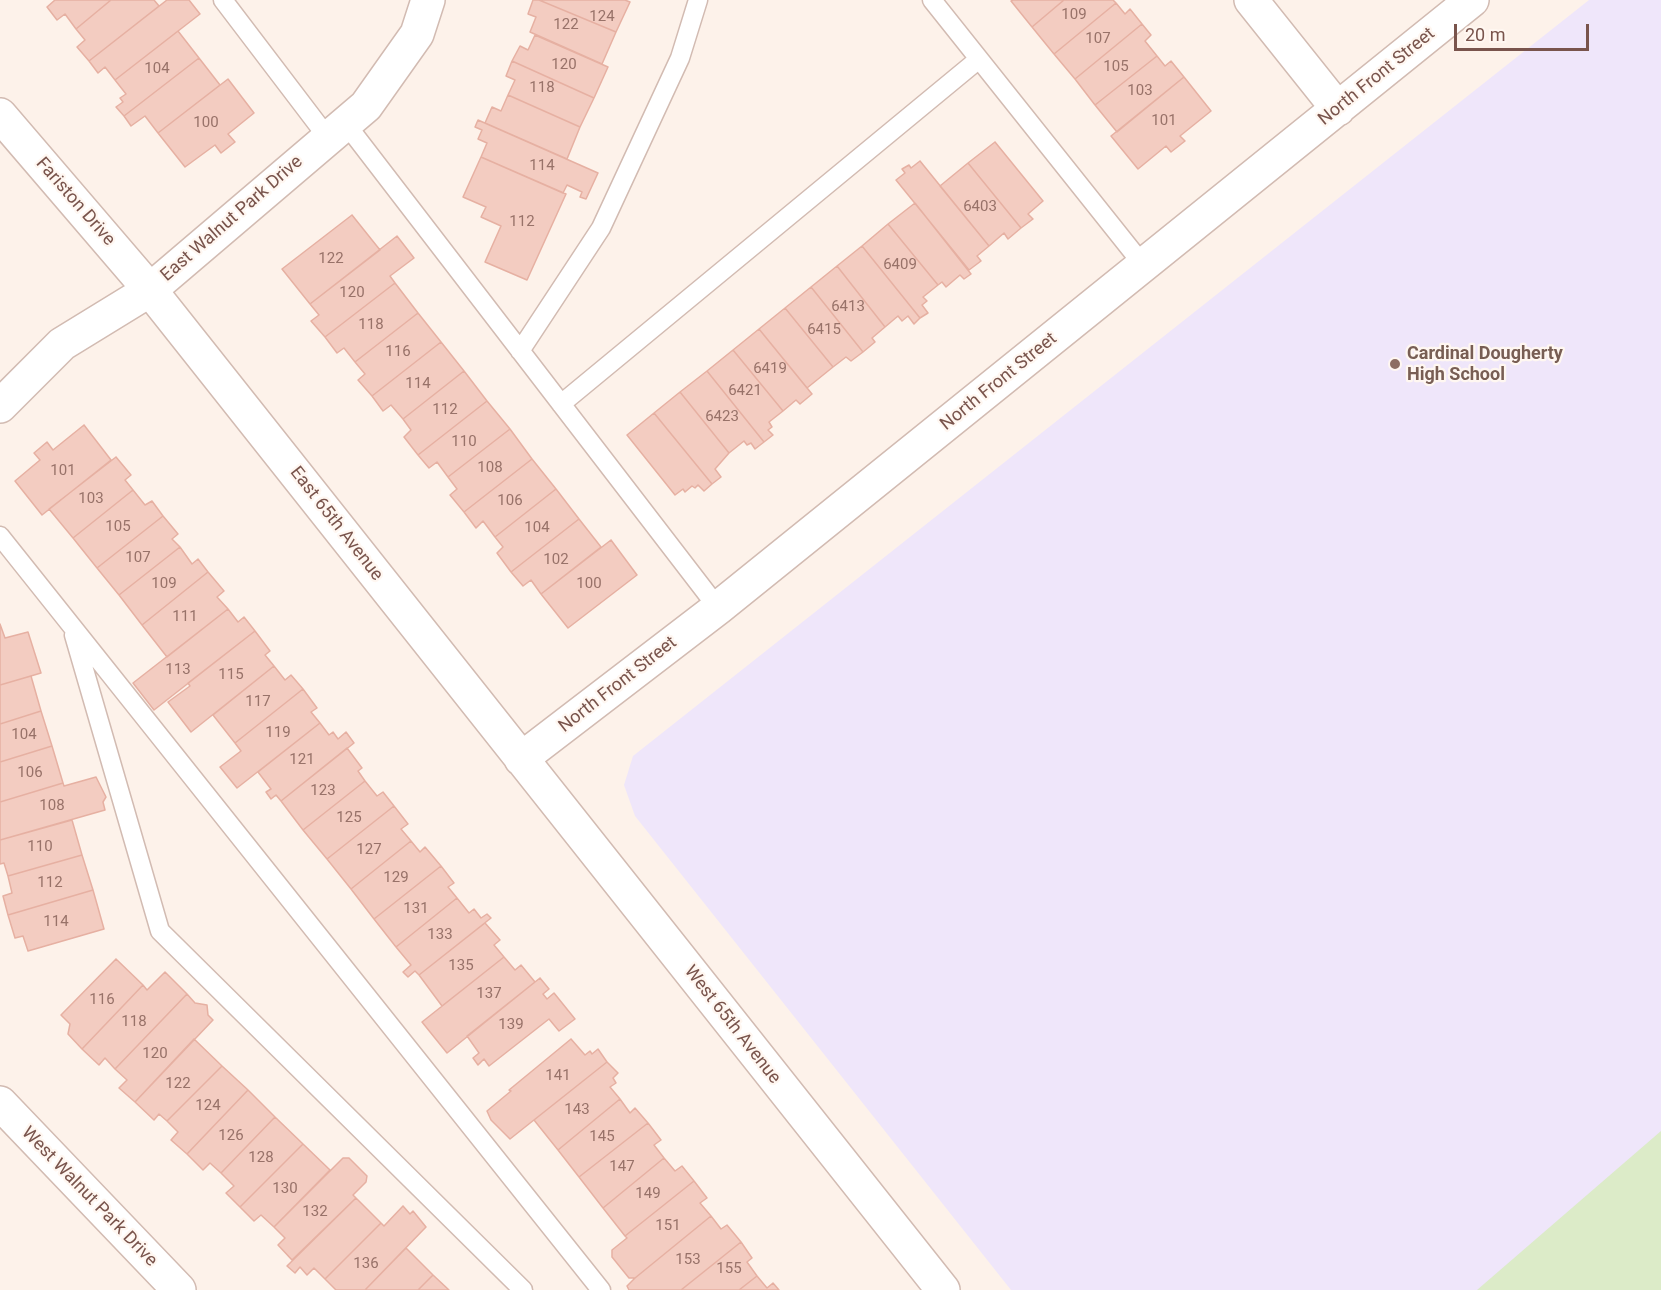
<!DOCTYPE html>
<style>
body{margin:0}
#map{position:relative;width:1661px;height:1290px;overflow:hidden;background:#fdf2ea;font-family:Roboto,sans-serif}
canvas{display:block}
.scale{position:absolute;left:1454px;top:24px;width:135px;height:27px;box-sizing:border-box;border:3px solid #79544c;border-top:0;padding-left:8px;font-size:18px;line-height:21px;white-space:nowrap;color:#79544c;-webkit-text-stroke:4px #fff7f1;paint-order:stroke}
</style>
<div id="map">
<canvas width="1661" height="1290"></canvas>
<div class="scale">20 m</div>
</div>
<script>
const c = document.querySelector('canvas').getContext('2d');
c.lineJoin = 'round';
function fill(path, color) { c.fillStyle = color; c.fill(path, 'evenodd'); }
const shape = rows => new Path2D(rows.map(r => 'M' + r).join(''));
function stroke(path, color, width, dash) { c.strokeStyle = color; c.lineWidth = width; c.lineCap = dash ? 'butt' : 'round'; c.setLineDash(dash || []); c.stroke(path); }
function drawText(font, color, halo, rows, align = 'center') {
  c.font = font + ' Roboto,sans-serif'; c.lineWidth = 4.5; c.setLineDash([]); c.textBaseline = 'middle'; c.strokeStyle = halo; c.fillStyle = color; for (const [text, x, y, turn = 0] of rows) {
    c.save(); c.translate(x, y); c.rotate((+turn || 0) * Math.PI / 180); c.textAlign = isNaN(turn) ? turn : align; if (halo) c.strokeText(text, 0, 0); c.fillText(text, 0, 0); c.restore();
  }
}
fill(shape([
 [1589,0,1661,0,1661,1290,1011,1290,635,816,624,785,633,756]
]), '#efe6fa');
fill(shape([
 [1661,1131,1661,1290,1477,1290]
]), '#dcebc8');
const building = shape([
 [55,0,111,0,76,29,65,14,57,20,47,7,55,0],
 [111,0,154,0,159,6,89,61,77,47,85,40,76,29,111,0],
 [167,0,189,0,200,14,115,80,105,67,98,73,89,61,167,0],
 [533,0,539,0,616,32,602,64,530,32,536,17,528,14,533,0],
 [539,0,625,0,630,2,616,32,539,0],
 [1013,0,1064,0,1032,27,1011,1,1013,0],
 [1064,0,1113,0,1116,3,1054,54,1032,27,1064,0],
 [1116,3,1125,14,1130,9,1142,24,1075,79,1054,54,1116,3],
 [1142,24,1151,35,1145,41,1157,56,1095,105,1075,79,1142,24],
 [178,31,199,58,124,116,116,107,123,102,120,98,126,94,115,80,178,31],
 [535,35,608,67,594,98,512,61,520,46,528,50,535,35],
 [1157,56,1165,66,1171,61,1184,77,1117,132,1095,105,1157,56],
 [199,58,220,85,158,133,145,116,131,126,124,116,199,58],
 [512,61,594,98,580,127,508,95,515,80,506,76,512,61],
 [1184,77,1211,111,1180,136,1185,141,1171,152,1166,146,1138,169,1111,136,1184,77],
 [228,79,254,113,228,134,235,142,221,153,215,145,185,167,158,133,228,79],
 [508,95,580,127,567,159,485,123,492,107,501,111,508,95],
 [478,120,598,173,586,199,580,197,582,192,567,185,563,193,481,157,487,143,478,139,482,130,475,127,478,120],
 [995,142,1043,201,1028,214,1033,219,1021,228,968,163,995,142],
 [481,157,566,194,527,280,485,262,501,226,481,217,486,207,463,197,481,157],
 [920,161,989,246,977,256,981,261,969,270,896,180,905,173,902,169,909,165,911,168,920,161],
 [968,163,1021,228,1008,239,1004,233,989,246,940,186,968,163],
 [915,203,971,274,964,279,960,275,946,287,942,282,938,285,888,224,915,203],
 [352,215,380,250,310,304,282,269,352,215],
 [888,224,938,285,923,297,927,301,922,305,928,313,920,318,862,246,888,224],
 [397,236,414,258,390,276,395,283,325,337,311,321,319,315,310,304,397,236],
 [862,246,920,318,914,324,908,316,902,321,898,316,885,327,837,266,862,246],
 [837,266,885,327,872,338,875,342,863,352,811,287,837,266],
 [395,283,418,313,355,362,344,348,337,353,325,337,395,283],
 [811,287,863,352,851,361,846,357,833,367,785,308,811,287],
 [785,308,833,367,807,388,759,329,785,308],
 [418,313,441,342,372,396,358,380,365,374,355,362,418,313],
 [759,329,812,394,800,404,796,400,783,411,733,350,759,329],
 [441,342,464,371,403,419,391,405,383,411,372,396,441,342],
 [733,350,783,411,769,422,772,427,768,430,773,435,764,442,707,371,733,350],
 [464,371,487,401,418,455,404,437,411,430,403,419,464,371],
 [707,371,764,442,755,449,751,443,747,445,744,441,729,453,680,392,707,371],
 [680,392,729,453,715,469,721,477,712,484,654,413,680,392],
 [487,401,510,429,448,477,437,462,429,468,418,455,487,401],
 [654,413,712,484,704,491,698,485,695,488,692,486,685,492,683,489,675,495,627,435,654,413],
 [84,425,111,460,42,515,15,481,40,460,34,453,47,442,53,450,84,425],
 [510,429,532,459,464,512,450,495,457,489,448,477,510,429],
 [116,457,131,475,125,480,133,490,73,538,49,509,116,457],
 [532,459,556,489,495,537,483,521,476,528,464,512,532,459],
 [556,489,579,519,511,572,497,553,503,547,495,537,556,489],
 [133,490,145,505,152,501,163,516,97,568,73,538,133,490],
 [163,516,178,534,172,539,180,547,119,595,97,568,163,516],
 [579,519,601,547,541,594,531,580,523,586,511,572,579,519],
 [611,540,637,575,568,628,541,594,611,540],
 [180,547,192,564,198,559,208,572,142,625,119,595,180,547],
 [208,572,224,591,217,597,228,609,167,657,142,625,208,572],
 [228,609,238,622,244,617,255,631,154,710,133,683,228,609],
 [0,624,5,638,28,632,41,673,0,685,0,624],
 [255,631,270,651,265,655,274,666,191,732,168,702,190,686,188,683,255,631],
 [274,666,285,680,291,675,303,689,235,743,213,715,274,666],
 [31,676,41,711,0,724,0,685,31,676],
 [303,689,317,708,311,712,320,723,237,788,220,767,241,751,235,743,303,689],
 [41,711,52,746,0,762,0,724,41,711],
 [320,723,329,735,333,732,338,739,346,732,354,743,281,801,276,795,271,799,266,792,271,789,258,772,320,723],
 [52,746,63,783,0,802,0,762,52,746],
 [347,748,362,768,358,771,365,781,303,830,281,801,347,748],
 [96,777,106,797,103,802,105,810,0,840,0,802,63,783,64,786,96,777],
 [365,781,377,796,383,792,394,806,327,859,303,830,365,781],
 [394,806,408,824,401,829,411,841,351,889,327,859,394,806],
 [72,820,82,855,8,876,4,863,0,864,0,840,72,820],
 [411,841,420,852,425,847,441,866,374,919,351,889,411,841],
 [82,855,93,890,8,915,3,896,12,893,8,876,82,855],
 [441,866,454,883,448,887,457,898,396,947,374,919,441,866],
 [93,890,104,929,28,951,23,936,15,938,8,915,93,890],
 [457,898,469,913,474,909,481,918,487,914,491,918,419,975,415,971,408,977,403,972,411,965,396,947,457,898],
 [485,923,500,940,494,945,504,957,442,1006,419,975,485,923],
 [504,957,515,970,521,965,535,982,447,1053,422,1022,504,957],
 [116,959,143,985,82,1049,68,1034,70,1024,61,1015,116,959],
 [165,972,187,994,115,1069,105,1058,99,1065,82,1049,143,985,147,990,165,972],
 [540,978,549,989,543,994,547,999,554,993,575,1019,559,1031,549,1019,489,1066,484,1059,478,1065,473,1058,479,1053,467,1036,540,978],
 [187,994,195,1003,207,1005,208,1015,213,1020,135,1102,119,1088,127,1080,115,1069,187,994],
 [194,1039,222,1066,167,1121,159,1114,154,1120,135,1102,194,1039],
 [571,1039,585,1055,590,1051,592,1054,598,1049,607,1062,510,1139,491,1120,487,1111,511,1091,509,1090,571,1039],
 [607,1062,618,1073,613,1078,616,1083,610,1087,620,1099,558,1150,534,1120,607,1062],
 [222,1066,248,1090,187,1154,171,1140,178,1132,167,1121,222,1066],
 [248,1090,275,1117,221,1173,210,1163,203,1170,187,1154,248,1090],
 [620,1099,630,1113,635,1108,648,1123,579,1177,558,1150,620,1099],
 [275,1117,303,1144,240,1207,226,1193,234,1186,221,1173,275,1117],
 [648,1123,661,1140,654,1145,664,1158,603,1208,579,1177,648,1123],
 [303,1144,330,1170,274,1227,261,1215,254,1221,240,1207,303,1144],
 [343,1158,349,1158,367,1176,366,1182,353,1195,356,1198,292,1260,278,1245,285,1238,274,1227,343,1158],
 [664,1158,675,1171,682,1166,694,1181,625,1236,603,1208,664,1158],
 [694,1181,707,1198,700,1203,711,1216,635,1278,629,1278,612,1257,612,1250,627,1238,625,1236,694,1181],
 [356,1198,381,1223,325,1279,314,1268,307,1275,300,1267,295,1273,287,1266,356,1198],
 [403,1206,410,1214,413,1211,426,1227,365,1290,336,1290,325,1279,381,1223,384,1226,403,1206],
 [711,1216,721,1229,727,1225,741,1242,681,1290,629,1290,627,1286,635,1278,711,1216],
 [741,1242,752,1258,747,1262,757,1276,739,1290,681,1290,741,1242],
 [406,1248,433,1275,418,1290,365,1290,406,1248],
 [433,1275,449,1290,418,1290,433,1275],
 [757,1276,767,1288,773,1283,779,1290,739,1290,757,1276]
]);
fill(building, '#f3ccc1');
stroke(building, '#e6b0a2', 1.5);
const lane = shape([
 [223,0,328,138],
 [932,0,1144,266],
 [346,124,718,608],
 [520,351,601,228,680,58,698,0],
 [561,404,979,59],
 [0,536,601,1290],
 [74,635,160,931,523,1290]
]);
const street = shape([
 [1251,0,1338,109],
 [0,115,150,290,943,1290],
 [0,406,62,344,150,290,366,106,417,34,428,0],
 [521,759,718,608,1472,0],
 [0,1103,179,1290]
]);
stroke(lane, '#d2bbb2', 21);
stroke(street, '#d2bbb2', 36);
stroke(lane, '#fff', 18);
stroke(street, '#fff', 33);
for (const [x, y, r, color] of [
 [1395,364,6,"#8d6e63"]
]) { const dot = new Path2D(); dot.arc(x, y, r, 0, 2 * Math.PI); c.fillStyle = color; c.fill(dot); stroke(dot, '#fff7f1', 2); }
drawText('15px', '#987269', null, [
 ["109",1074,15],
 ["124",602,17],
 ["122",566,25],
 ["107",1098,39],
 ["120",564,65],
 ["105",1116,67],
 ["104",157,69],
 ["118",542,88],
 ["103",1140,91],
 ["101",1164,121],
 ["100",206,123],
 ["114",542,166],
 ["6403",980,207],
 ["112",522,222],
 ["122",331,259],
 ["6409",900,265],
 ["120",352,293],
 ["6413",848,307],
 ["118",371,325],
 ["6415",824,330],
 ["116",398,352],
 ["6419",770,369],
 ["114",418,384],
 ["6421",745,391],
 ["112",445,410],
 ["6423",722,417],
 ["110",464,442],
 ["108",490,468],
 ["101",63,471],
 ["103",91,499],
 ["106",510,501],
 ["105",118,527],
 ["104",537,528],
 ["107",138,558],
 ["102",556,560],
 ["109",164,584],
 ["100",589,584],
 ["111",185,617],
 ["113",178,670],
 ["115",231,675],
 ["117",258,702],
 ["119",278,733],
 ["104",24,735],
 ["121",302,760],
 ["106",30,773],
 ["123",323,791],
 ["108",52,806],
 ["125",349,818],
 ["110",40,847],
 ["127",369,850],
 ["129",396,878],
 ["112",50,883],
 ["131",416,909],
 ["114",56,922],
 ["133",440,935],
 ["135",461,966],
 ["137",489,994],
 ["116",102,1000],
 ["118",134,1022],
 ["139",511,1025],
 ["120",155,1054],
 ["141",558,1076],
 ["122",178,1084],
 ["124",208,1106],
 ["143",577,1110],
 ["126",231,1136],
 ["145",602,1137],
 ["128",261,1158],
 ["147",622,1167],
 ["130",285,1189],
 ["149",648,1194],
 ["132",315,1212],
 ["151",668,1226],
 ["153",688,1260],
 ["136",366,1264],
 ["155",729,1269]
]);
drawText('18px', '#79544c', '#fff7f1', [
 ["North Front Street",1377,77,-39],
 ["Fariston Drive",75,202,49],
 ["East Walnut Park Drive",232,219,-41],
 ["North Front Street",999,382,-39],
 ["East 65th Avenue",336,524,52],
 ["North Front Street",618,685,-38],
 ["West 65th Avenue",732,1025,52],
 ["West Walnut Park Drive",89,1197,46]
]);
drawText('bold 18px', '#785e54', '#fff7f1', [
 ["Cardinal Dougherty",1407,354],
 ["High School",1407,375]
], 'left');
</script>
